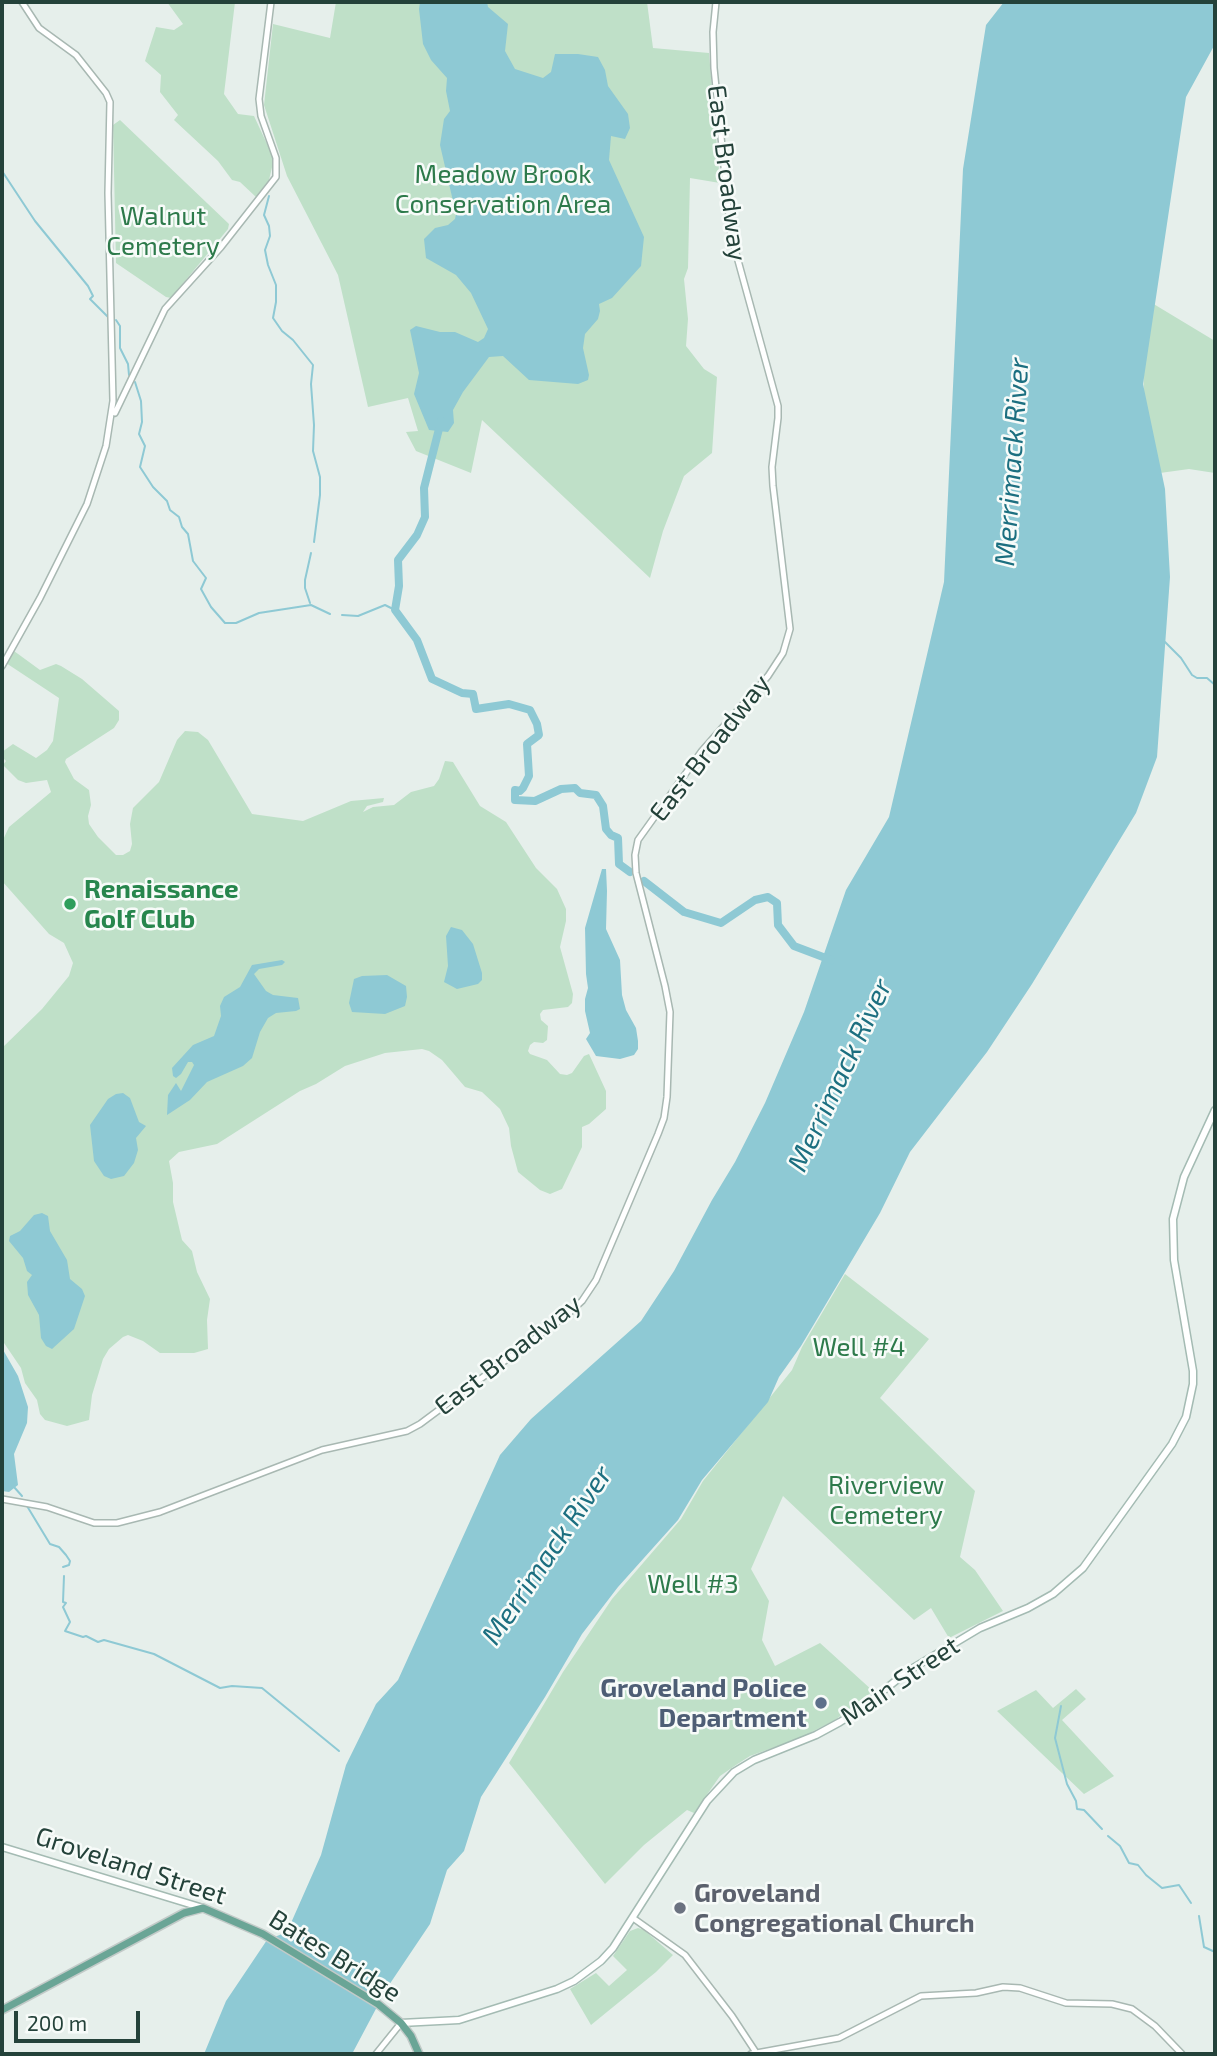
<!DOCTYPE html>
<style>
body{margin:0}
#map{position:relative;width:1217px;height:2056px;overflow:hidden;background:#e6efeb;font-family:"Exo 2",sans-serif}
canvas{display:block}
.frame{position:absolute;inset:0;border:4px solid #24423a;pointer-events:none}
.scale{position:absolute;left:14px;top:2011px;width:126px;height:32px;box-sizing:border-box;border:4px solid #24423a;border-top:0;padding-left:9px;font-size:21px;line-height:24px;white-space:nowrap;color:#24423a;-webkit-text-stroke:5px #f7fbf9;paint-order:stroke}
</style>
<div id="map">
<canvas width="1217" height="2056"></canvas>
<div class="frame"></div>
<div class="scale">200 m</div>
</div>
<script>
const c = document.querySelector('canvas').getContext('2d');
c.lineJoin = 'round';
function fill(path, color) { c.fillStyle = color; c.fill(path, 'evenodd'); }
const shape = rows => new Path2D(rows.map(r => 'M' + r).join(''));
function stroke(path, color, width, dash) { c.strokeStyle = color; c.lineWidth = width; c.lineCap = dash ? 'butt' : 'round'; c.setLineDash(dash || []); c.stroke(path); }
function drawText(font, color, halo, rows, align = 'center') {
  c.font = font + ' "Exo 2",sans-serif'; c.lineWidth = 5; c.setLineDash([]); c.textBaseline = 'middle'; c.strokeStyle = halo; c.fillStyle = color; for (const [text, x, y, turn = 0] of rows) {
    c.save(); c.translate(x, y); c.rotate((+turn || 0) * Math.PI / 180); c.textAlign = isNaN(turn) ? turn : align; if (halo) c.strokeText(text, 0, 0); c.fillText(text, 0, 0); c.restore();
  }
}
fill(shape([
 [167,2,235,2,224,94,238,114,254,116,274,159,269,180,256,197,240,182,232,180,218,161,174,120,178,115,160,92,161,75,145,61,156,27,174,30,183,24],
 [336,2,647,2,653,48,709,53,720,183,690,178,688,268,684,279,688,319,686,346,704,369,717,377,712,453,684,476,663,531,650,578,482,420,471,473,416,451,406,432,418,431,408,398,368,407,338,275,287,176,264,105,273,24,330,38],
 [120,120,229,224,228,229,171,298,166,297,116,263,113,125],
 [1152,303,1215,341,1215,473,1189,469,1160,473,1144,394,1143,369],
 [14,651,40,670,56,664,61,666,82,679,119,711,119,720,114,728,66,759,65,762,74,779,89,790,91,805,88,816,89,824,98,837,116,855,123,855,130,851,132,844,130,824,133,808,159,782,177,740,185,731,198,732,208,740,252,814,303,821,351,801,384,798,383,802,367,806,363,812,373,807,394,805,411,792,434,786,439,779,445,761,453,762,480,806,506,822,536,868,557,889,566,909,566,921,560,947,573,994,572,1003,568,1007,543,1010,540,1014,541,1020,548,1026,547,1040,543,1043,534,1042,530,1045,528,1051,530,1054,547,1060,560,1074,567,1075,572,1073,584,1056,589,1054,606,1091,606,1109,589,1124,582,1127,582,1147,562,1189,550,1194,540,1190,518,1172,511,1146,509,1128,500,1109,482,1092,465,1087,442,1060,429,1051,422,1049,385,1053,345,1066,316,1084,300,1091,217,1144,179,1152,169,1161,173,1183,173,1202,182,1240,192,1251,197,1272,210,1299,207,1320,208,1349,194,1353,160,1353,143,1341,128,1335,123,1337,109,1349,103,1359,92,1395,89,1420,67,1426,45,1420,40,1414,37,1400,25,1383,21,1368,2,1340,2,1048,42,1009,69,976,73,963,64,943,49,934,2,881,2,842,9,827,51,792,47,780,26,783,18,780,3,765,6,761,2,757,2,752,13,744,36,758,47,750,53,741,59,698,6,663],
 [845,1274,929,1339,880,1398,975,1491,960,1557,975,1570,1003,1611,949,1638,931,1608,914,1620,783,1496,751,1569,769,1601,762,1640,775,1666,820,1643,873,1691,835,1720,800,1738,750,1756,736,1765,720,1776,694,1813,687,1810,644,1845,605,1884,509,1763,563,1672,612,1599,681,1519,703,1481,792,1370,802,1347],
 [1076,1689,1086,1699,1062,1720,1114,1776,1084,1794,997,1711,1036,1690,1053,1708],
 [638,1928,644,1930,673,1955,656,1972,591,2025,570,1989,596,1973,609,1986,627,1970,613,1956,630,1931]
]), '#bfe0c8');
fill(shape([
 [420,2,487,2,488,7,508,24,505,51,515,69,543,78,551,72,555,54,578,54,598,57,605,70,608,86,628,114,630,128,625,139,611,136,609,160,644,237,641,266,612,298,599,304,600,311,598,319,585,334,583,348,589,375,588,380,578,384,529,380,503,356,489,357,463,392,453,410,454,423,448,432,429,430,414,394,419,373,410,330,416,326,440,332,455,332,478,342,484,338,488,329,471,293,456,275,426,258,424,239,435,228,448,225,455,219,456,214,440,145,444,119,450,111,446,91,447,78,431,60,423,44,419,9],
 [1004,2,1215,2,1215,44,1186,97,1143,384,1165,489,1170,577,1157,757,1136,813,1032,984,987,1052,910,1152,880,1213,801,1346,779,1377,768,1402,702,1480,678,1520,618,1587,582,1634,545,1697,481,1797,464,1851,447,1870,430,1924,387,1988,352,2054,204,2054,226,2001,267,1940,287,1932,321,1855,346,1765,376,1704,398,1680,500,1455,531,1419,641,1321,674,1271,712,1200,735,1162,765,1103,804,1012,846,890,889,817,944,582,963,169,986,25],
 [602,869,606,869,607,891,606,929,620,960,622,995,626,1010,636,1028,638,1041,638,1049,634,1055,620,1059,596,1056,586,1039,590,1033,585,1011,585,999,588,988,586,974,585,928],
 [451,927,462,930,473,944,482,973,482,980,478,984,457,989,444,982,448,966,446,936],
 [282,960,285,962,282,965,259,969,254,974,266,991,273,995,298,998,300,1009,296,1011,276,1013,268,1018,260,1032,252,1058,243,1066,207,1082,190,1100,167,1115,168,1095,176,1083,181,1091,194,1065,192,1062,188,1062,181,1074,176,1078,173,1076,172,1068,193,1045,214,1036,221,1016,220,1006,224,997,240,987,252,965],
 [387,975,406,986,407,997,405,1006,385,1014,352,1012,349,1003,354,979,362,976],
 [123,1093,130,1098,139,1122,146,1126,136,1138,138,1150,134,1163,124,1176,111,1179,104,1176,94,1161,90,1125,108,1099,116,1094],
 [42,1213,48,1216,50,1231,67,1260,70,1279,82,1289,85,1296,74,1329,52,1349,46,1346,41,1338,39,1315,28,1295,27,1282,32,1275,27,1271,23,1258,9,1241,10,1236,20,1231,34,1215],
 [2,1348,18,1376,28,1407,27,1423,14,1454,18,1485,9,1492,2,1491]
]), '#8ec9d4');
stroke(shape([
 [2,171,35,221,88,286,93,296,90,299,108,317],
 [269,196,264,215,269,226,270,236,265,250,268,265,276,285,276,302,273,318,282,331,293,340,313,365,311,384,314,425,313,451,320,477,320,495,314,542],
 [116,320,120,326,120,348,128,364,129,375],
 [135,382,141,401,142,422,139,434,145,446,140,467,153,487,167,501,170,510,179,517,182,527,188,534,193,561,206,578,201,589,211,607,225,623,236,623,259,613,311,605,330,614],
 [310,603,305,588,305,580,311,553],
 [342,615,358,616,385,605,395,610],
 [1165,642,1181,658,1192,675,1197,678,1207,678,1215,685],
 [14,1487,22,1496],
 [27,1506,50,1544,59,1547,66,1555,70,1561,69,1565,63,1567],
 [64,1576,63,1602,66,1603,63,1607,70,1622,65,1631,83,1637,86,1636,98,1642,104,1640,154,1654,220,1688,232,1686,262,1688,339,1751],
 [1061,1706,1055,1738,1067,1784,1076,1801,1077,1809,1084,1810,1102,1829],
 [1108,1836,1120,1846,1129,1863,1138,1865,1146,1875,1162,1888,1179,1885,1191,1903],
 [1199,1916,1204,1947,1215,1952]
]), '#8ec9d4', 2);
stroke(shape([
 [441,421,424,488,425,517,417,535,398,560,399,586,395,610,417,640,432,679,462,693,473,694,476,709,509,704,530,710,537,724,539,735,527,744,529,776,523,788,520,791,515,790,515,800,535,801,561,789,575,788,580,793,596,795,603,806,606,829,611,835,618,838,619,864,630,872],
 [644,881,684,912,721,923,755,900,768,897,777,903,778,925,794,946,831,960]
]), '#8ec9d4', 8);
const tertiary = shape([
 [115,413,165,309,221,247,276,177,276,158,261,116,259,99,271,2],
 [2,666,40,598,87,504,106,446,113,401,108,193,110,102,106,93,76,55,39,28,22,2],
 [2,1499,47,1507,94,1523,117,1523,160,1512,322,1450,407,1431,420,1424,569,1313,582,1301,596,1280,658,1134,664,1118,667,1097,670,1012,665,986,636,873,635,855,638,840,701,752,768,676,783,653,790,629,773,486,772,467,778,418,778,406,731,235,714,68,713,32,716,2],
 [633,1918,685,1955,732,2016,757,2054],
 [376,2054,401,2023],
 [751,2054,839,2038,921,1996,976,1993,1003,1987,1020,1988,1066,2003,1112,2004,1132,2009,1155,2026,1182,2054]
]);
const secondary = shape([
 [2,1847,203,1908],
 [401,2023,459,2020,557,1989,574,1981,601,1961,613,1948,707,1801,734,1772,754,1760,816,1735,840,1722,858,1711,908,1671,980,1628,1028,1608,1053,1594,1083,1568,1172,1444,1186,1417,1193,1384,1193,1371,1174,1260,1173,1219,1184,1177,1215,1110]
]);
const primary = shape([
 [2,2010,184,1913,203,1908,263,1934,378,2004,401,2023,411,2036,419,2054]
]);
stroke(tertiary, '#a8b8b2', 8);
stroke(secondary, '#a4bbb3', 9);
stroke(primary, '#c2cac8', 10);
stroke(tertiary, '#fff', 5);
stroke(secondary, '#fff', 6);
stroke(primary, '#6aa596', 7);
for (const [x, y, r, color] of [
 [70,904,7,"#2e9e5b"],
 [821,1703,7,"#5c6f8a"],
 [680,1908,7,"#6b7280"]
]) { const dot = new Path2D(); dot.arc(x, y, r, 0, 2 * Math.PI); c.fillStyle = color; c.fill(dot); stroke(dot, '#f7fbf9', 2.5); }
drawText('26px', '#24423a', '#f7fbf9', [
 ["East Broadway",727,173,83],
 ["East Broadway",710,748,-52],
 ["East Broadway",508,1355,-38],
 ["Main Street",900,1681,-34],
 ["Groveland Street",131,1866,18],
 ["Bates Bridge",335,1956,32]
]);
drawText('26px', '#2d7a4b', '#f7fbf9', [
 ["Meadow Brook",503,174],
 ["Conservation Area",503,204],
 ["Walnut",163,216],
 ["Cemetery",163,246],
 ["Well #4",859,1347],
 ["Riverview",886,1485],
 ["Cemetery",886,1515],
 ["Well #3",693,1584]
]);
drawText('bold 26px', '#27864d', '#f7fbf9', [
 ["Renaissance",84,889],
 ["Golf Club",84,919]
], 'left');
drawText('bold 26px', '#4e5e75', '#f7fbf9', [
 ["Groveland Police",807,1688],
 ["Department",807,1718]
], 'right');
drawText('bold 26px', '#5b616d', '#f7fbf9', [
 ["Groveland",694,1893],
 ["Congregational Church",694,1923]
], 'left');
drawText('italic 28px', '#1c6f80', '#f7fbf9', [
 ["Merrimack River",1012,462,-86],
 ["Merrimack River",840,1075,-65],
 ["Merrimack River",547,1555,-56]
]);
</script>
